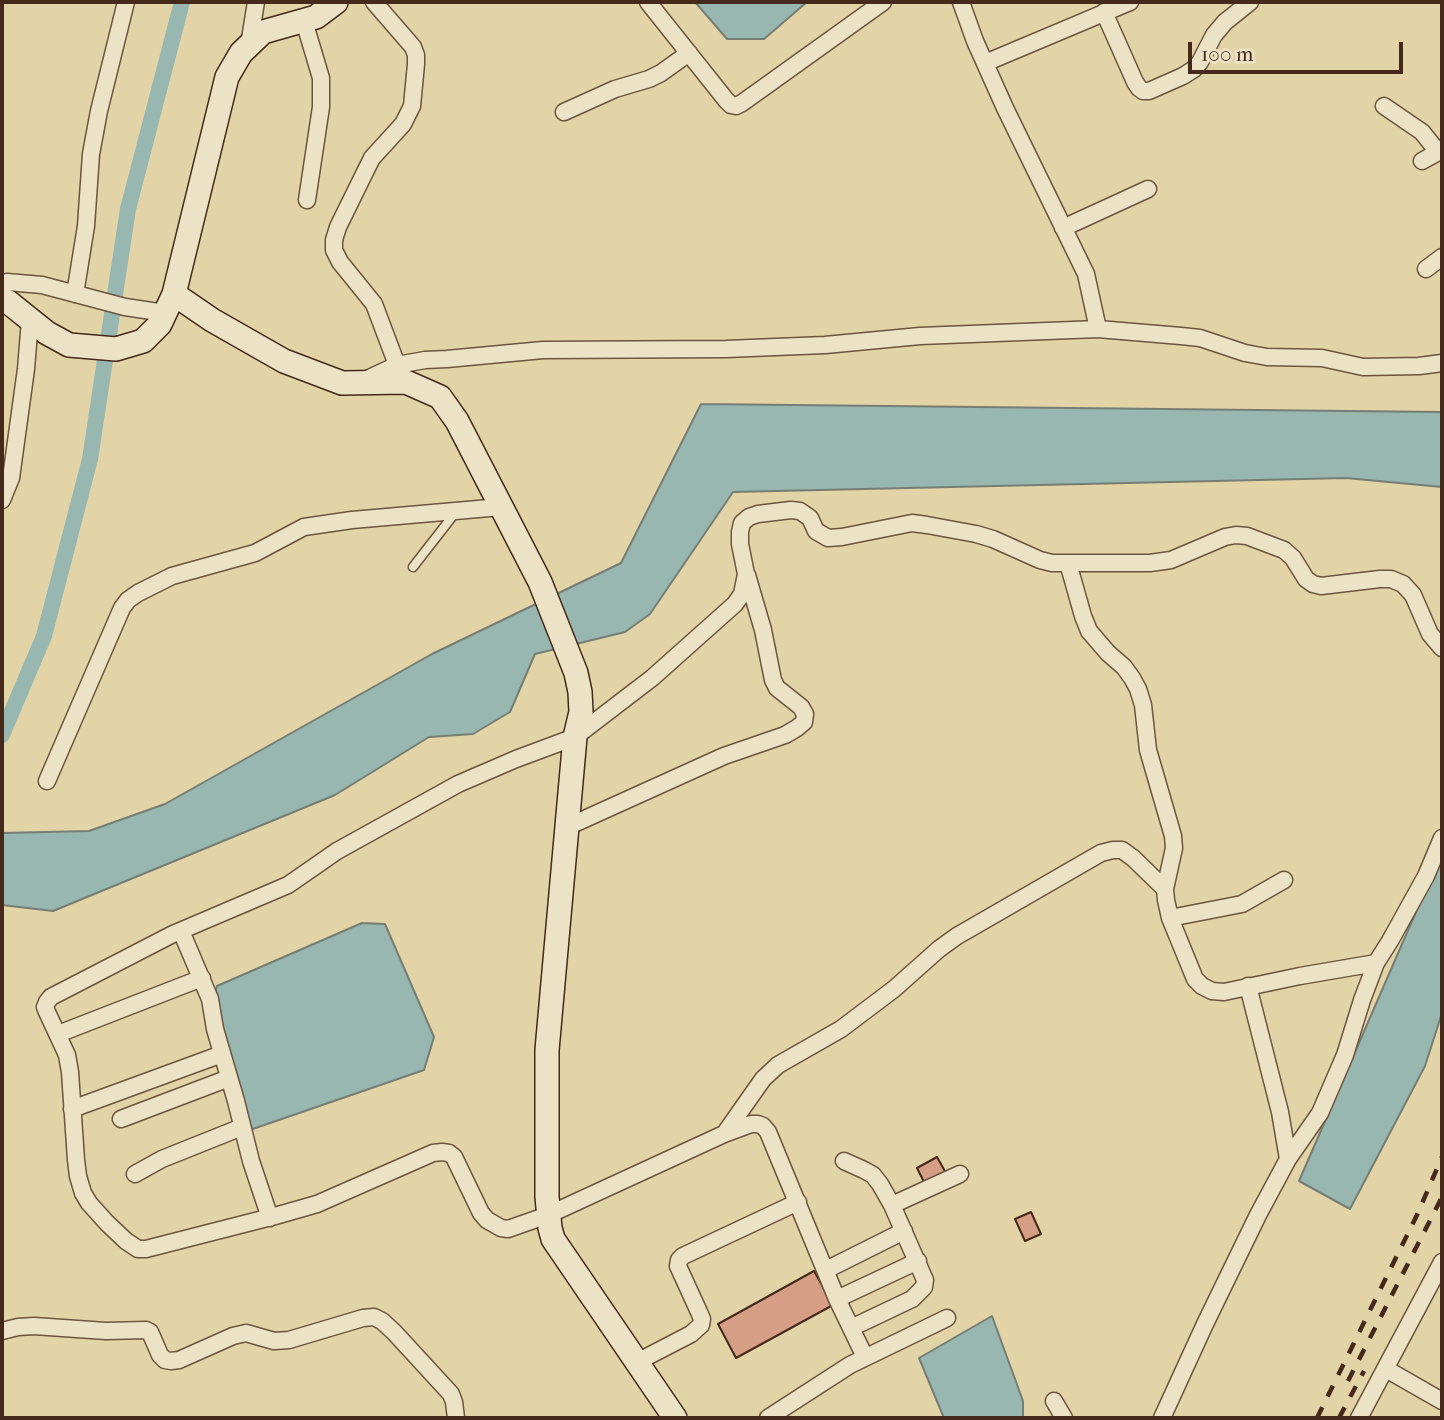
<!DOCTYPE html>
<style>
body{margin:0}
#map{position:relative;width:1444px;height:1420px;overflow:hidden;background:#e2d4a7;font-family:"IM FELL French Canon",serif}
canvas{display:block}
.frame{position:absolute;inset:0;border:4px solid #45291b;pointer-events:none}
.scale{position:absolute;left:1188px;top:42px;width:215px;height:32px;box-sizing:border-box;border:4px solid #45291b;border-top:0;padding-left:9px;font-size:21px;line-height:24px;white-space:nowrap;color:#45291b;-webkit-text-stroke:5px #ece3c6;paint-order:stroke}
</style>
<div id="map">
<canvas width="1444" height="1420"></canvas>
<div class="frame"></div>
<div class="scale">100 m</div>
</div>
<script>
const c = document.querySelector('canvas').getContext('2d');
c.lineJoin = 'round';
function fill(path, color) { c.fillStyle = color; c.fill(path, 'evenodd'); }
const shape = rows => new Path2D(rows.map(r => 'M' + r).join(''));
function stroke(path, color, width, dash) { c.strokeStyle = color; c.lineWidth = width; c.lineCap = dash ? 'butt' : 'round'; c.setLineDash(dash || []); c.stroke(path); }
const water = shape([
 [695,2,807,2,764,39,727,39,695,2],
 [701,404,1442,412,1442,487,1346,478,733,492,650,614,625,632,535,654,510,712,473,734,429,737,335,795,53,911,2,905,2,833,89,831,165,804,432,654,621,563,701,404],
 [1442,852,1442,1013,1425,1066,1350,1209,1299,1181,1442,852],
 [362,923,385,924,434,1037,424,1070,244,1132,206,1020,217,986,362,923],
 [992,1316,1023,1401,1023,1418,944,1418,919,1358,992,1316]
]);
fill(water, '#97b7b0');
stroke(water, '#767e74', 2);
stroke(shape([
 [2,735,44,636,90,459,128,209,182,2]
]), '#97b7b0', 16);
const building = shape([
 [937,1157,946,1173,925,1184,917,1168,937,1157],
 [1031,1212,1041,1234,1025,1241,1015,1219,1031,1212],
 [814,1271,833,1305,736,1358,718,1324,814,1271]
]);
fill(building, '#d69f85');
stroke(building, '#45291b', 2);
const service = shape([
 [413,567,455,513]
]);
const minor = shape([
 [374,2,413,47,416,55,416,64,412,106,403,124,372,158,365,172,338,227,334,240,334,250,340,262,374,304,397,365],
 [648,2,726,100,731,105,736,106,742,103,883,2],
 [961,2,975,41,1005,108,1086,274,1098,329],
 [1104,12,1135,82,1139,88,1143,91,1149,91,1183,76,1194,69,1200,62,1214,35,1225,22,1250,2],
 [304,21,321,78,321,107,307,200],
 [249,45,256,2],
 [985,63,1130,2],
 [1384,106,1422,132,1438,152],
 [564,112,615,89,649,79,661,73,689,53],
 [1422,161,1442,150],
 [1063,228,1148,189],
 [1426,269,1442,257],
 [2,284,7,282,42,285,125,307,165,313],
 [75,294,86,226,91,154,99,111,126,2],
 [367,379,397,365,425,360,447,359,543,350,726,349,825,345,920,336,1098,329,1181,336,1200,338,1245,353,1267,357,1322,358,1363,367,1419,366,1442,363],
 [2,500,11,478,26,369,30,320],
 [1068,563,1083,616,1089,631,1108,653,1124,667,1132,678,1138,689,1143,705,1148,750,1173,836,1174,848,1165,889,1166,900,1170,918,1195,979,1202,986,1212,991,1224,992,1300,976,1376,963],
 [47,781,122,608,128,600,138,593,172,576,255,553,304,527,352,520,501,507],
 [567,827,724,756,785,735,797,728,804,722,805,714,801,707,777,688,773,680,763,630,747,575],
 [1170,918,1242,904,1284,880],
 [181,931,210,999,215,1029,236,1101,251,1161,270,1218],
 [1248,986,1280,1112,1288,1159],
 [58,1034,202,978],
 [72,1109,222,1054],
 [121,1119,229,1078],
 [725,1133,763,1079,778,1065,841,1029,894,989,939,949,957,936,1101,853,1113,850,1122,850,1133,858,1165,889],
 [844,1161,864,1170,873,1175,880,1184,892,1205,925,1280,924,1287,912,1299,851,1328],
 [135,1174,162,1159,242,1127],
 [892,1205,960,1174],
 [826,1270,904,1231],
 [837,1299,918,1261],
 [2,1331,18,1327,34,1326,106,1331,146,1330,150,1332,160,1355,165,1360,171,1361,179,1360,233,1336,246,1333,274,1341,289,1340,363,1318,374,1317,382,1321,394,1332,451,1394,454,1402,456,1418],
 [865,1357,837,1299,768,1132,763,1126,758,1124,751,1124,724,1134,548,1215,508,1229,501,1228,487,1220,481,1213,454,1157,449,1153,442,1152,433,1153,317,1204,275,1216,146,1249,138,1249,126,1241,107,1223,89,1203,83,1193,78,1176,76,1160,70,1072,67,1055,47,1012,45,1007,47,1002,51,997,173,934,288,885,337,851,458,784,516,759,575,737,652,678,735,604,742,594,746,574,740,544,740,532,742,523,749,517,758,514,791,510,800,511,810,518,816,531,828,538,842,537,912,523,927,525,976,534,993,539,1040,560,1052,563,1150,563,1171,560,1225,537,1236,535,1247,536,1284,550,1293,558,1306,579,1313,584,1321,586,1380,579,1391,579,1403,584,1413,595,1430,634,1442,648],
 [637,1362,691,1334,701,1325,702,1319,699,1312,678,1266,679,1260,683,1256,798,1202],
 [1386,1369,1442,1401],
 [1054,1401,1064,1418],
 [768,1418,850,1365,947,1318],
 [1162,1418,1205,1324,1258,1215,1288,1159,1320,1113,1345,1055,1362,1000,1376,963,1390,941,1426,876,1442,838],
 [1359,1418,1442,1262]
]);
const secondary = shape([
 [174,294,212,320,284,361,342,383,406,382,440,397,457,421,540,582,576,673,580,692,581,712,575,737,547,1050,547,1197,550,1228,553,1239,675,1418],
 [2,301,7,301,47,333,69,345,116,349,143,341,160,324,174,294,227,77,241,53,263,32,316,17,336,2]
]);
stroke(service, '#6c543e', 11);
stroke(minor, '#6c543e', 19);
stroke(secondary, '#45291b', 26);
stroke(service, '#ece3c6', 8);
stroke(minor, '#ece3c6', 16);
stroke(secondary, '#ece3c6', 23);
stroke(shape([
 [1348,1381,1442,1197],
 [1317,1418,1417,1215,1442,1157],
 [1339,1418,1364,1371]
]), '#45291b', 4.5, [12, 12]);
</script>
